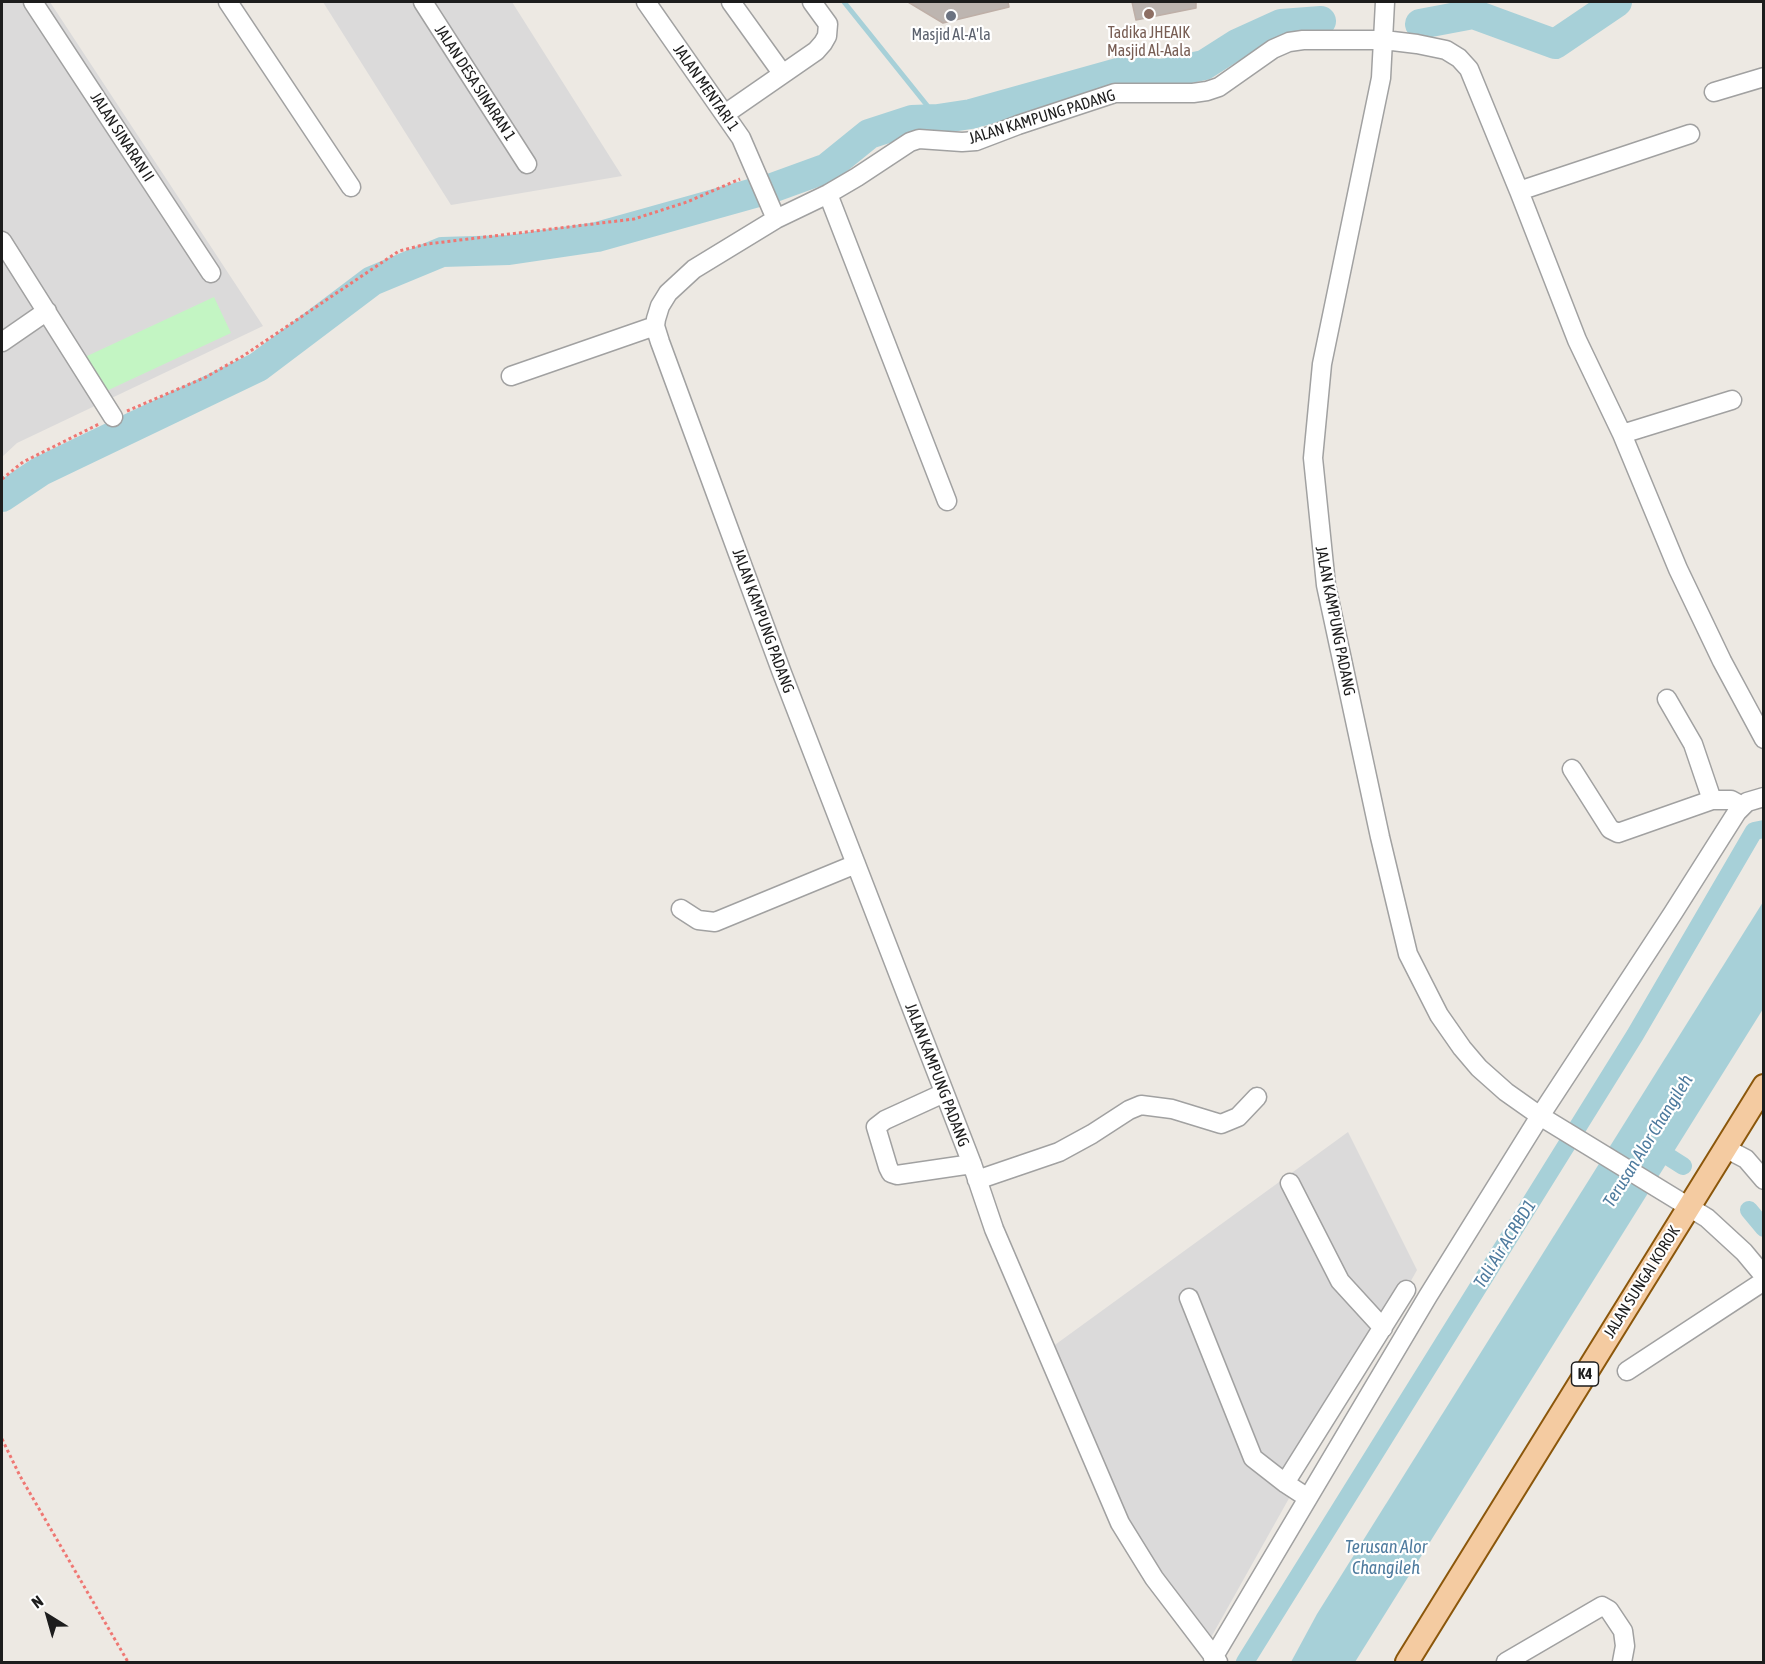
<!DOCTYPE html>
<style>
body{margin:0}
#map{position:relative;width:1765px;height:1664px;overflow:hidden;background:#ede9e3;font-family:"Asap Condensed",sans-serif}
canvas{display:block}
.frame{position:absolute;inset:0;border:3px solid #1d1d1d;pointer-events:none}
.north{position:absolute;left:18px;top:1586px;width:60px;height:60px;-webkit-text-stroke:4px #fff;paint-order:stroke;rotate:323deg;font-size:16px;font-weight:700;line-height:24px;text-align:center;color:#1d1d1d}
.north::after{content:'';display:block;margin:auto;width:21px;height:27px;background:#1d1d1d;clip-path:polygon(50% 0,100% 100%,50% 72%,0 100%)}
</style>
<div id="map">
<canvas width="1765" height="1664"></canvas>
<div class="frame"></div>
<div class="north">N</div>
</div>
<script>
const c = document.querySelector('canvas').getContext('2d');
c.lineJoin = 'round';
function fill(path, color) { c.fillStyle = color; c.fill(path, 'evenodd'); }
const shape = rows => new Path2D(rows.map(r => 'M' + r).join(''));
function stroke(path, color, width, dash) { c.strokeStyle = color; c.lineWidth = width; c.lineCap = dash ? 'butt' : 'round'; c.setLineDash(dash || []); c.stroke(path); }
function drawText(font, color, halo, rows, align = 'center') {
  c.font = font + ' "Asap Condensed",sans-serif'; c.lineWidth = 4.5; c.setLineDash([]); c.textBaseline = 'middle'; c.strokeStyle = halo; c.fillStyle = color; for (const [text, x, y, turn = 0] of rows) {
    c.save(); c.translate(x, y); c.rotate((+turn || 0) * Math.PI / 180); c.textAlign = isNaN(turn) ? turn : align; if (halo) c.strokeText(text, 0, 0); c.fillText(text, 0, 0); c.restore();
  }
}
fill(shape([
 [2,2,50,2,263,326,17,443,2,457],
 [323,2,512,2,622,176,451,205],
 [1348,1132,1417,1270,1209,1641,1123,1520,1052,1347]
]), '#dbdada');
fill(shape([
 [214,297,231,333,102,393,85,357]
]), '#c3f5c3');
fill(shape([
 [1763,902,1763,1009,1355,1662,1291,1662,1317,1614]
]), '#a7d0d8');
stroke(shape([
 [844,2,938,119]
]), '#a7d0d8', 5);
stroke(shape([
 [1650,1145,1683,1166],
 [1749,1210,1764,1228],
 [1245,1662,1635,1035,1754,831,1764,829]
]), '#a7d0d8', 18);
stroke(shape([
 [1420,24,1473,14,1555,44,1617,2],
 [2,497,41,471,258,367,372,281,442,252,509,250,597,237,772,188,827,168,869,134,912,120,938,119,971,114,1125,71,1162,74,1204,65,1237,44,1281,24,1321,21]
]), '#a7d0d8', 30);
const building = shape([
 [908,2,1008,2,1009,7,943,23,908,2],
 [1132,2,1196,2,1196,8,1136,20,1132,2]
]);
fill(building, '#bdb5b0');
stroke(building, '#beafa7', 1.5);
const minor = shape([
 [33,2,211,273],
 [228,2,351,187],
 [423,2,527,164],
 [646,2,741,138,776,219],
 [731,2,782,73],
 [1385,2,1381,78,1322,364,1313,458,1326,585,1380,837,1408,954,1439,1015,1462,1048,1479,1068,1506,1092,1540,1116,1707,1218,1744,1252,1764,1276],
 [1714,92,1764,77],
 [725,114,816,51,823,43,827,36,828,24,812,2],
 [1690,134,1519,191,1577,340,1622,434,1678,569,1722,661,1764,739],
 [828,194,947,501],
 [2,241,113,417],
 [2,342,47,311],
 [511,376,655,326],
 [1622,434,1732,400],
 [1667,699,1693,744,1712,800],
 [1572,769,1610,829,1618,833,1712,800,1731,800,1742,806],
 [681,909,698,920,715,922,856,864],
 [944,1093,885,1120,876,1127,888,1167,891,1173,897,1175,972,1164],
 [1725,1148,1746,1159,1764,1180],
 [977,1180,1059,1152,1092,1134,1129,1110,1141,1105,1172,1109,1221,1124,1238,1117,1257,1097],
 [1290,1183,1340,1281,1383,1328],
 [1189,1298,1253,1458,1285,1483,1308,1498],
 [1627,1371,1764,1281],
 [1285,1483,1406,1290],
 [1213,1658,1428,1296,1540,1116,1673,913,1737,812,1747,802,1764,797],
 [1218,1662,1154,1578,1120,1523,994,1229,972,1164,782,673,660,342,655,326,656,319,660,306,668,293,694,269,776,219,828,194,857,177,910,142,919,139,962,142,976,141,1018,125,1115,93,1193,93,1207,91,1219,87,1273,49,1289,42,1303,40,1384,40,1417,44,1446,50,1459,58,1469,69,1519,191],
 [1506,1662,1602,1606,1609,1610,1623,1631,1625,1646,1622,1662]
]);
const major = shape([
 [1407,1662,1764,1086]
]);
stroke(minor, '#a1a1a1', 21);
stroke(major, '#8b570b', 26);
stroke(shape([
 [127,411,206,377,243,356,399,251,427,244,634,219,687,202,740,179],
 [2,479,23,462,99,424],
 [2,1439,20,1476,128,1662]
]), '#ef7773', 3, [3, 3]);
stroke(minor, '#fff', 18);
stroke(major, '#f4cba1', 22);
for (const [x, y, r, color] of [
 [1149,14,6,"#8d6e63"],
 [951,16,6,"#6b7280"]
]) { const dot = new Path2D(); dot.arc(x, y, r, 0, 2 * Math.PI); c.fillStyle = color; c.fill(dot); stroke(dot, '#fff', 2); }
for (const [x, y, w] of [
 [1585,1374,27]
]) { const box = new Path2D(); box.roundRect(x - w / 2, y - 12, w, 24, 4.5); c.fillStyle = '#fff'; c.fill(box); stroke(box, '#1d1d1d', 1.5); }
drawText('bold 15px', '#1d1d1d', null, [
 ["K4",1585,1374]
]);
drawText('16px', '#785e54', '#fff', [
 ["Tadika JHEAIK",1149,33],
 ["Masjid Al-Aala",1149,51]
]);
drawText('16px', '#5b616d', '#fff', [
 ["Masjid Al-A'la",951,35]
]);
drawText('16px', '#1d1d1d', '#fff', [
 ["JALAN DESA SINARAN 1",475,83,57],
 ["JALAN MENTARI 1",706,88,55],
 ["JALAN KAMPUNG PADANG",1042,117,-17],
 ["JALAN SINARAN II",122,137,57],
 ["JALAN KAMPUNG PADANG",763,621,70],
 ["JALAN KAMPUNG PADANG",1335,621,79],
 ["JALAN KAMPUNG PADANG",937,1075,69],
 ["JALAN SUNGAI KOROK",1642,1282,-58]
]);
drawText('italic 18px', '#4e7b9e', '#fff', [
 ["Terusan Alor Changileh",1648,1141,-58],
 ["Tali Air ACRBD1",1505,1244,-58],
 ["Terusan Alor",1386,1547],
 ["Changileh",1386,1568]
]);
</script>
